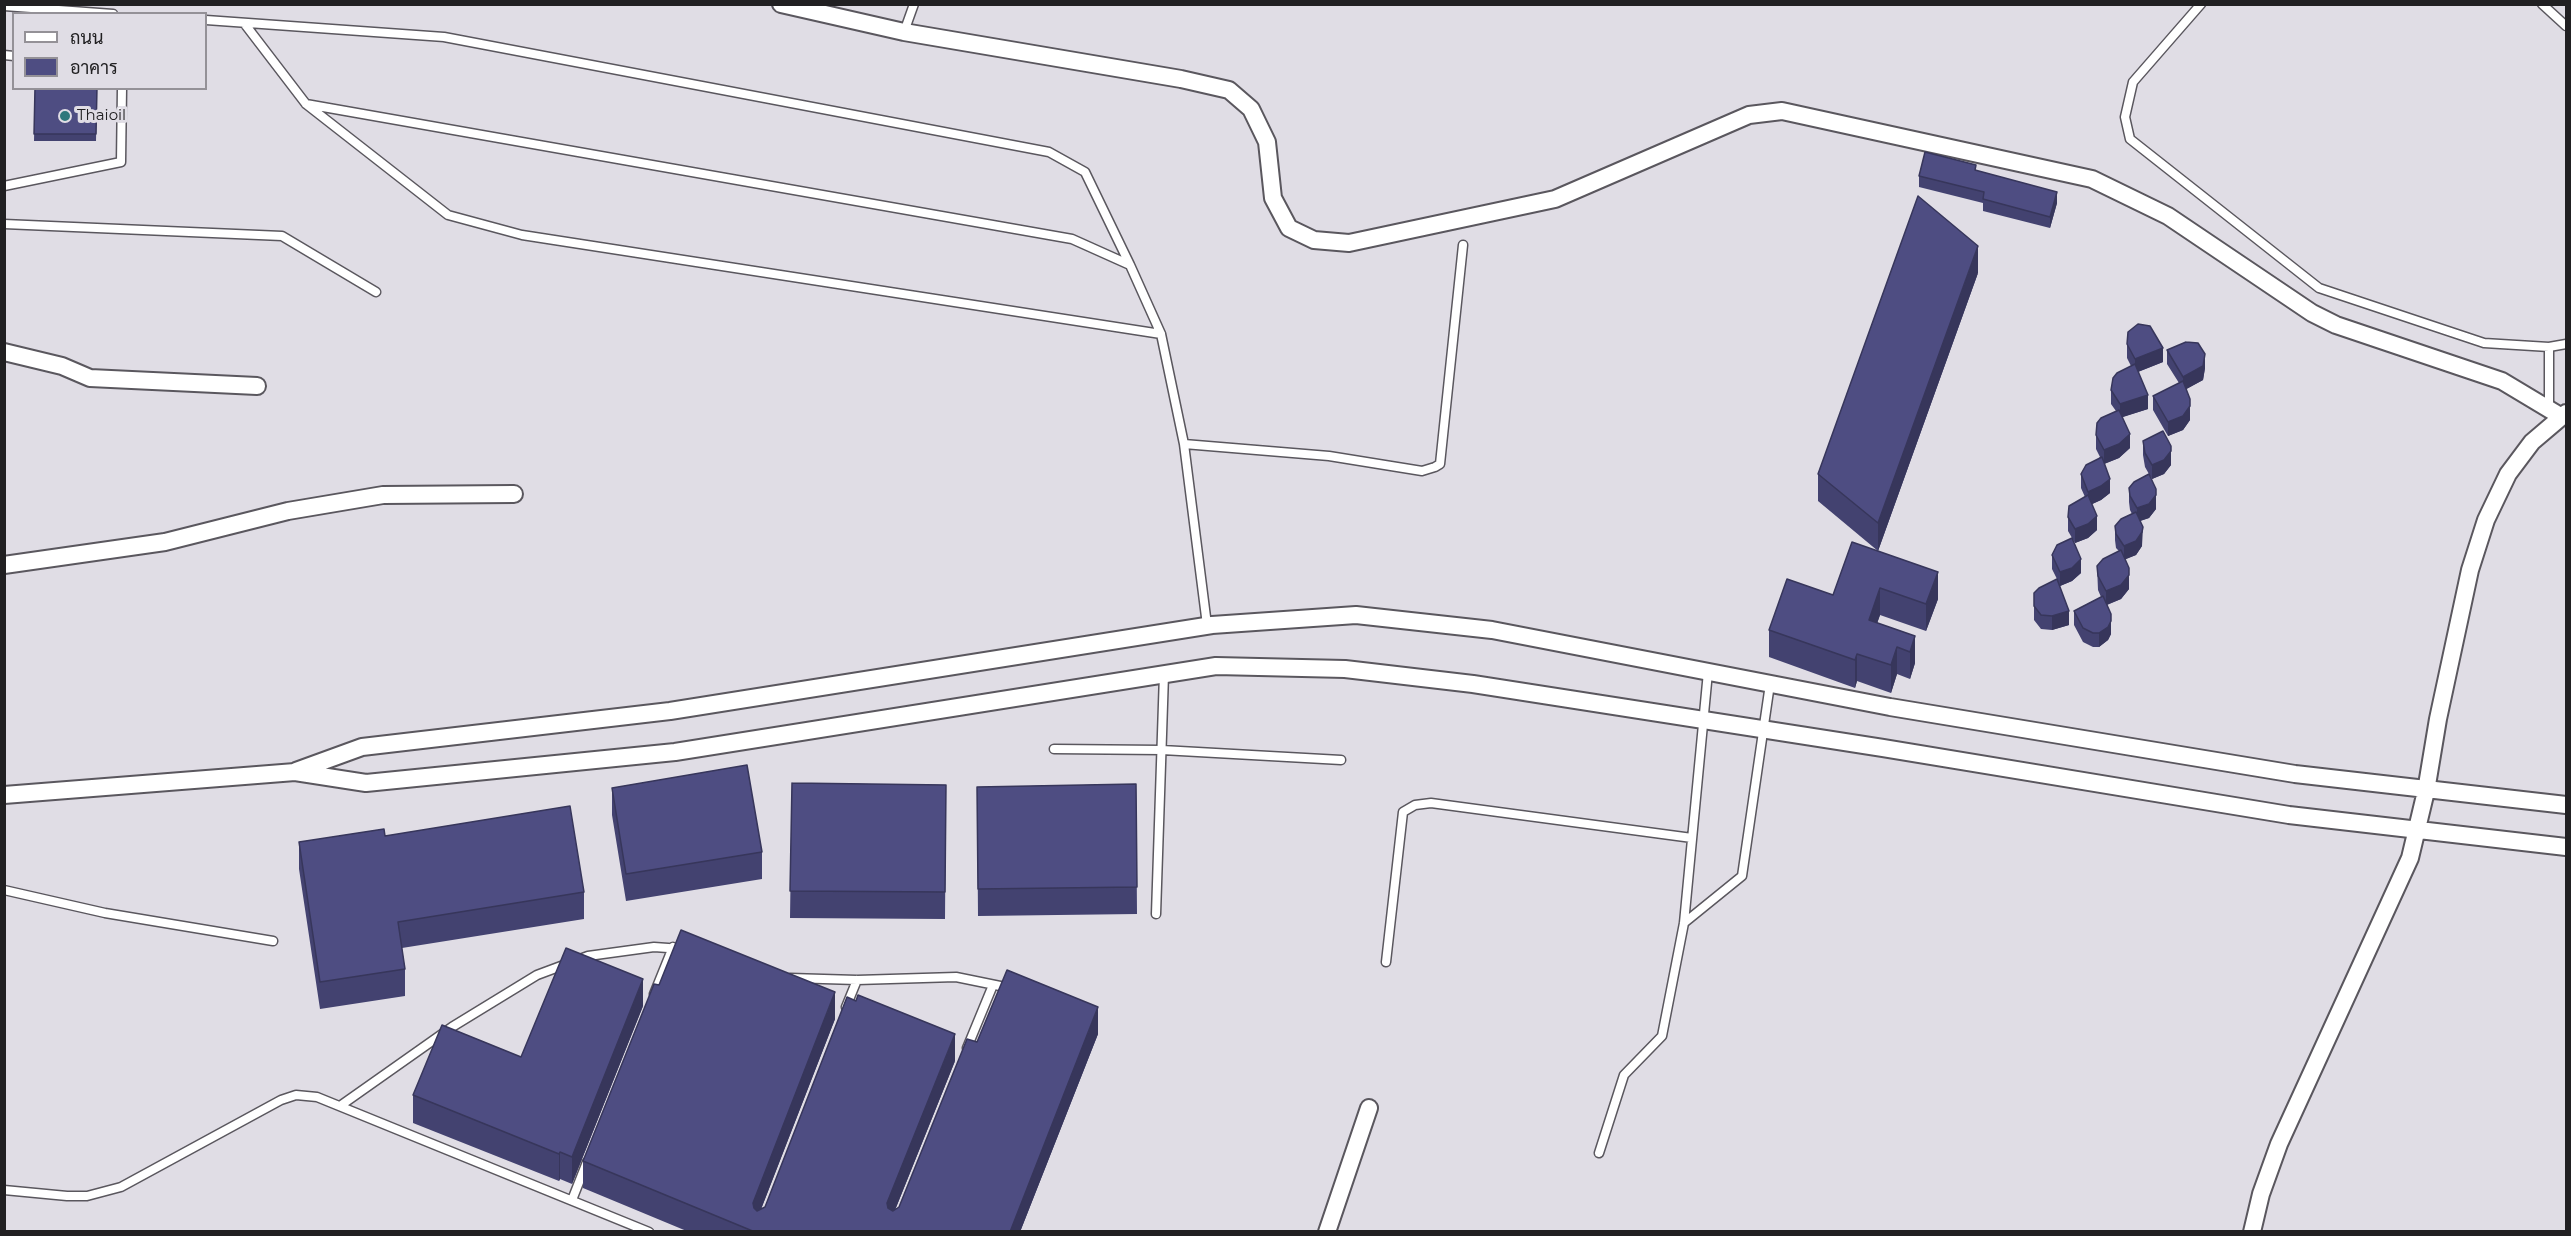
<!DOCTYPE html>
<meta charset="utf-8">
<style>
body{margin:0}
#map{position:relative;width:2571px;height:1236px;overflow:hidden;background:#e0dde5;font-family:Montserrat,Sarabun,sans-serif}
canvas{display:block}
.frame{position:absolute;inset:0;border:6px solid #212022;pointer-events:none}
.legend{position:absolute;left:12px;top:12px;width:195px;height:78px;box-sizing:border-box;background:#e0dde5;border:2px solid #949197;margin:0;padding:8px 10px;list-style:none;font-size:18px;color:#212022}
.legend li{display:flex;align-items:center;gap:12px;height:30px}
.legend b{width:30px;border:2px solid #949197}
</style>
<div id="map">
<canvas width="2571" height="1236"></canvas>
<div class="frame"></div>
<ul class="legend">
<li><b style="height:8px;background:#fff"></b>ถนน</li>
<li><b style="height:16px;background:#4e4d82"></b>อาคาร</li>
</ul>
</div>
<script>
const c = document.querySelector('canvas').getContext('2d');
c.lineJoin = 'round';
const shape = rows => new Path2D(rows.map(r => 'M' + r).join(''));
function stroke(path, color, width, dash) { c.strokeStyle = color; c.lineWidth = width; c.lineCap = dash ? 'butt' : 'round'; c.setLineDash(dash || []); c.stroke(path); }
function fill(path, color) { c.fillStyle = color; c.fill(path, 'evenodd'); }
function drawText(font, color, halo, rows, align = 'center') {
  c.font = font + ' Montserrat,sans-serif'; c.lineWidth = 6; c.setLineDash([]); c.textBaseline = 'middle'; c.strokeStyle = halo; c.fillStyle = color; for (const [text, x, y, turn = 0] of rows) {
    c.save(); c.translate(x, y); c.rotate((+turn || 0) * Math.PI / 180); c.textAlign = isNaN(turn) ? turn : align; if (halo) c.strokeText(text, 0, 0); c.fillText(text, 0, 0); c.restore();
  }
}
const service = shape([
 [2201,4,2133,82,2125,117,2130,139,2319,288,2484,343,2549,347,2566,344],
 [2542,4,2566,26],
 [4,6,113,14],
 [206,20,444,37,1049,152,1085,172,1130,265],
 [244,23,306,104,448,215,522,235,1161,334],
 [904,32,914,4],
 [4,55,14,56],
 [306,104,1072,239,1130,265,1161,334,1184,444,1207,625],
 [4,186,121,162,122,88],
 [4,224,282,236,376,292],
 [2549,347,2549,408],
 [1184,444,1329,456,1422,471,1435,467,1440,464,1463,245],
 [1054,749,1162,750,1341,760],
 [4,890,105,913,273,941],
 [1156,914,1164,674],
 [1684,923,1742,876,1770,684],
 [1386,962,1403,812,1415,805,1431,803,1692,838],
 [790,978,857,980,956,977,1005,987],
 [654,994,673,947],
 [846,1007,857,980],
 [967,1048,993,985],
 [340,1106,452,1027,537,975,588,956,654,947,682,949],
 [1599,1153,1624,1075,1662,1036,1684,923,1708,672],
 [4,1190,67,1196,87,1196,121,1187,281,1100,296,1095,317,1097,649,1232],
 [572,1200,587,1162]
]);
const minor = shape([
 [781,4,904,32,1181,79,1229,90,1251,109,1267,142,1273,198,1289,228,1314,240,1349,243,1555,199,1749,115,1782,111,2092,179,2168,216,2312,313,2336,325,2502,381,2562,417],
 [4,352,62,366,90,378,257,386],
 [4,565,165,542,288,511,383,495,514,494],
 [296,771,362,747,670,711,1212,625,1356,615,1492,630,1890,707,2295,774,2566,805],
 [4,795,295,772,366,783,675,752,1216,666,1345,669,1473,684,1883,748,2289,815,2566,847],
 [1327,1232,1369,1108],
 [2252,1232,2261,1194,2279,1144,2410,858,2426,791,2438,719,2470,570,2486,520,2508,474,2532,442,2566,413]
]);
stroke(service, '#5a575e', 11);
stroke(minor, '#5a575e', 20);
stroke(service, '#fff', 8);
stroke(minor, '#fff', 16);
fill(shape([
 [35,88,97,88,96,141,34,141],
 [1976,170,2057,203,2050,228,1983,211,1983,203,1919,187,1919,176],
 [1978,273,1878,551,1818,501,1818,474],
 [2127,344,2163,362,2138,372,2148,409,2122,417,2130,448,2119,458,2104,464,2110,493,2101,500,2092,504,2097,530,2088,538,2075,543,2068,531,2068,517,2085,497,2081,488,2081,474,2100,457,2096,449,2096,435,2116,411,2111,404,2111,390,2131,366,2127,358],
 [2167,350,2205,368,2203,380,2186,389,2190,420,2183,430,2168,436,2153,410,2153,396,2179,383,2167,364],
 [2143,441,2171,465,2164,474,2152,479,2149,474,2156,509,2149,518,2140,521,2142,546,2136,555,2125,559,2129,589,2121,599,2107,605,2111,634,2108,640,2099,647,2093,647,2083,642,2074,625,2074,611,2101,597,2098,590,2097,566,2119,551,2116,548,2115,540,2115,526,2132,514,2130,510,2129,502,2129,488,2149,474,2145,467,2143,455],
 [1852,542,1938,599,1926,631,1880,615,1877,623,1915,636,1915,663,1910,679,1897,674,1891,693,1857,681,1855,688,1769,657,1769,630,1833,595],
 [2052,555,2081,573,2072,581,2060,586,2069,625,2052,630,2041,629,2034,620,2034,606,2057,579,2052,569],
 [792,783,946,785,945,919,790,918],
 [1136,784,1137,914,978,916,977,787],
 [612,788,762,852,762,879,626,901,612,815],
 [385,836,584,892,584,919,402,948,405,969,405,996,320,1009,299,869,299,842],
 [659,985,835,1019,761,1209,765,1207,955,1061,895,1210,899,1207,977,1042,1098,1034,1020,1232,689,1232,583,1188,583,1161],
 [643,1006,572,1184,560,1179,559,1181,413,1123,413,1095,521,1057]
]), '#434270');
fill(shape([
 [2057,192,2057,203,2050,228,2050,217],
 [1978,246,1978,273,1878,551,1878,523],
 [2163,348,2163,362,2135,373,2135,359],
 [2205,354,2205,368,2203,380,2183,391,2183,377],
 [2148,395,2148,409,2120,418,2120,404],
 [2190,399,2190,420,2183,430,2168,436,2168,422],
 [2130,434,2130,448,2119,458,2104,464,2104,450],
 [2171,446,2171,465,2164,474,2152,479,2152,465],
 [2110,479,2110,493,2101,500,2088,506,2088,492],
 [2156,489,2156,509,2149,518,2137,522,2137,508],
 [2097,516,2097,530,2088,538,2075,543,2075,529],
 [2143,527,2142,546,2136,555,2124,560,2124,546],
 [2081,559,2081,573,2072,581,2060,586,2060,572],
 [1938,572,1938,599,1926,631,1926,604],
 [2129,575,2129,589,2121,599,2106,605,2106,591],
 [1880,588,1880,615,1869,647,1869,620],
 [2069,611,2069,625,2052,630,2052,616],
 [2111,621,2111,634,2108,640,2099,647,2099,633],
 [1915,636,1915,663,1910,679,1910,652],
 [1897,647,1897,674,1891,693,1891,665],
 [1857,654,1857,681,1855,688,1855,660],
 [643,979,643,1006,572,1184,572,1157],
 [835,992,835,1019,753,1230,753,1203],
 [1098,1007,1098,1034,1020,1232,1010,1232],
 [955,1034,955,1061,887,1230,887,1203],
 [560,1152,560,1179,559,1181,559,1154]
]), '#37365b');
const building = shape([
 [35,88,97,88,96,134,34,134,35,88],
 [1925,152,1976,165,1975,170,2057,192,2050,217,1983,199,1984,192,1919,176,1925,152],
 [1918,196,1978,246,1878,523,1818,474,1918,196],
 [2138,324,2150,326,2163,348,2135,359,2127,344,2128,332,2138,324],
 [2186,342,2198,343,2205,354,2203,366,2183,377,2167,350,2186,342],
 [2135,364,2148,395,2120,404,2111,390,2113,378,2117,373,2135,364],
 [2183,381,2190,399,2190,406,2183,416,2168,422,2153,396,2183,381],
 [2119,410,2130,434,2119,444,2104,450,2096,435,2097,423,2101,418,2119,410],
 [2163,431,2171,446,2171,451,2164,460,2152,465,2145,453,2143,441,2163,431],
 [2102,457,2110,479,2101,486,2088,492,2081,474,2086,465,2102,457],
 [2149,474,2156,489,2156,495,2149,504,2137,508,2130,496,2129,488,2134,482,2149,474],
 [2088,495,2097,516,2088,524,2075,529,2068,517,2069,506,2088,495],
 [2136,512,2143,527,2142,532,2136,541,2124,546,2116,534,2115,526,2121,519,2136,512],
 [2072,538,2081,559,2072,568,2060,572,2052,555,2057,545,2072,538],
 [1852,542,1938,572,1926,604,1880,588,1869,620,1915,636,1910,652,1897,647,1891,665,1857,654,1855,660,1769,630,1787,579,1833,595,1852,542],
 [2121,550,2129,568,2129,575,2121,585,2106,591,2098,576,2097,566,2103,559,2121,550],
 [2057,579,2069,611,2052,616,2041,615,2034,606,2034,593,2039,588,2057,579],
 [2103,596,2111,614,2111,621,2108,627,2099,633,2093,633,2083,628,2074,611,2103,596],
 [747,765,762,852,626,874,612,788,747,765],
 [792,783,946,785,945,892,790,891,792,783],
 [1136,784,1137,887,978,889,977,787,1136,784],
 [570,806,584,892,398,922,405,969,320,982,299,842,384,829,385,836,570,806],
 [681,930,835,992,753,1203,754,1208,757,1211,765,1207,847,997,856,1001,858,995,955,1034,887,1203,888,1208,893,1211,899,1207,967,1039,977,1042,1007,970,1098,1007,1010,1232,755,1232,583,1161,654,984,659,985,681,930],
 [566,948,643,979,572,1157,560,1152,559,1154,413,1095,442,1025,521,1057,566,948]
]);
fill(building, '#4e4d82');
stroke(building, '#37365b', 1.5);
for (const [x, y, r, color] of [
 [65,116,6,"#2f787c"]
]) { const dot = new Path2D(); dot.arc(x, y, r, 0, 2 * Math.PI); c.fillStyle = color; c.fill(dot); stroke(dot, '#e0dde5', 2); }
drawText('15px', '#212022', '#e0dde5', [
 ["Thaioil",77,116]
], 'left');
</script>
